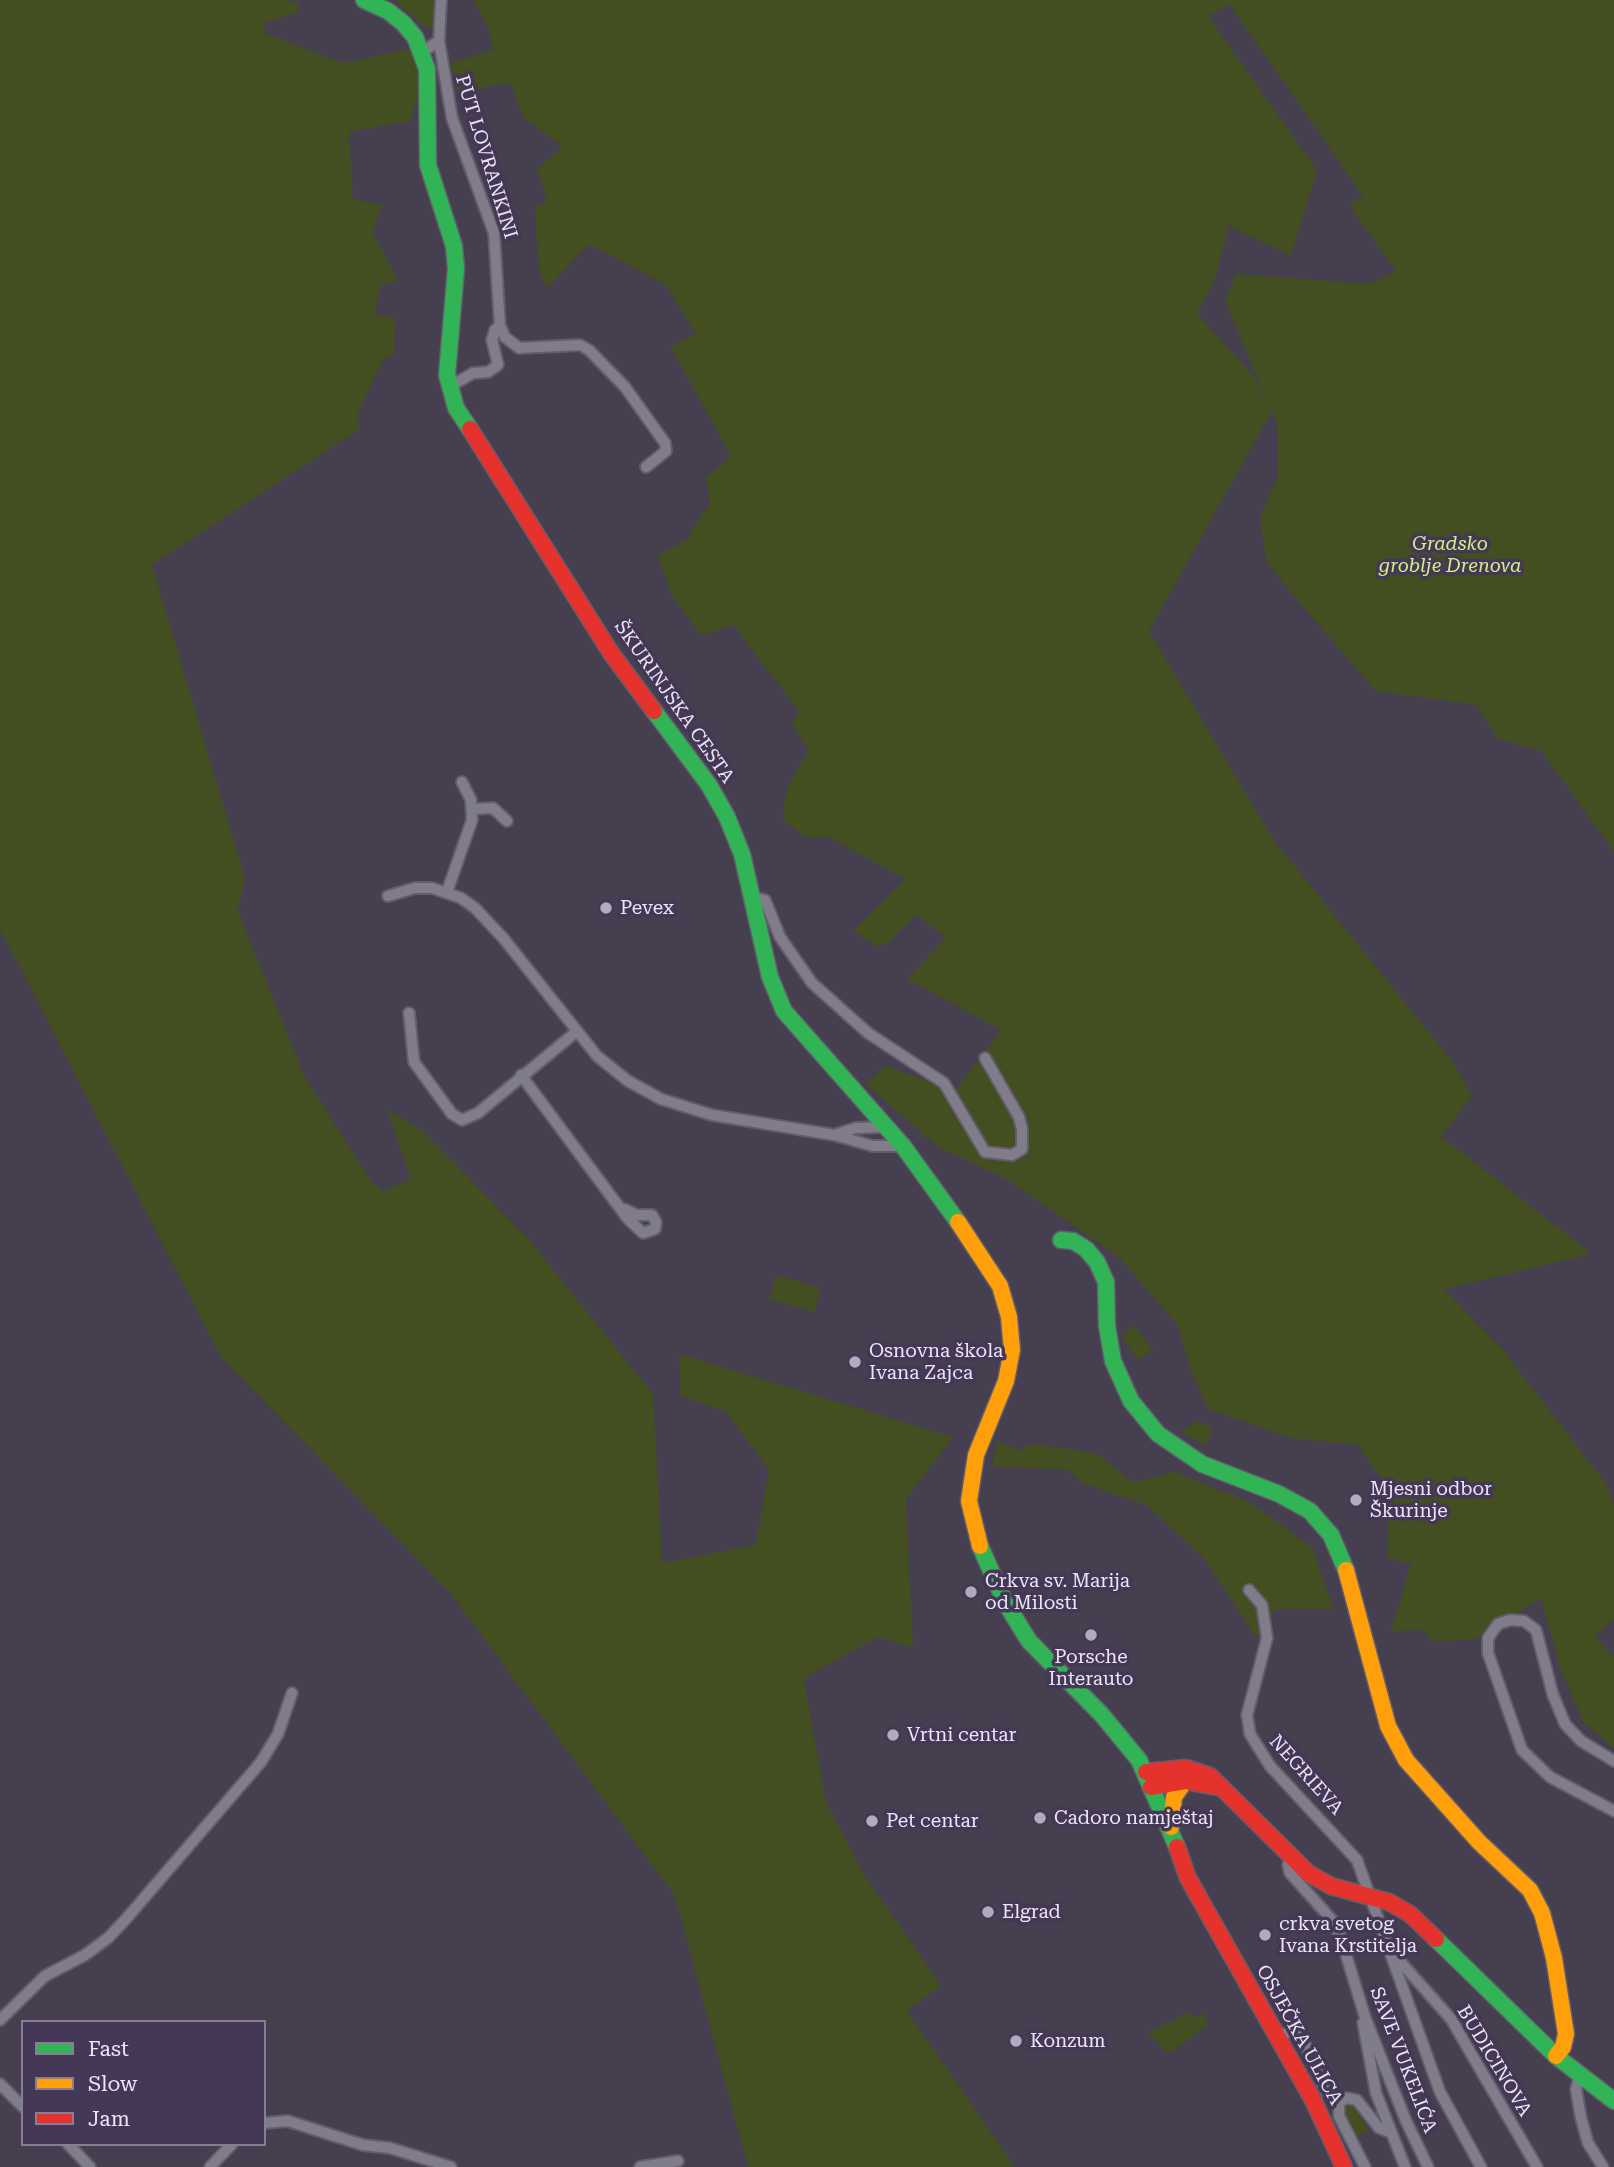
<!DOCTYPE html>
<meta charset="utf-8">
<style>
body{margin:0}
#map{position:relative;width:1614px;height:2167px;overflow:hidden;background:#453f4f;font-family:"Roboto Serif",serif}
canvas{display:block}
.legend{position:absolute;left:21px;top:2020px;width:245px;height:126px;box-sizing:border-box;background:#443856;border:2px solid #877d97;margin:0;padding:9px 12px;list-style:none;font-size:21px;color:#ece5f8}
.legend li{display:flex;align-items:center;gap:14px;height:35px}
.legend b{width:35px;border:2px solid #877d97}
</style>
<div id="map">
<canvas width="1614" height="2167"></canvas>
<ul class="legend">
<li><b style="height:9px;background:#30b455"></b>Fast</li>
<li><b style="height:9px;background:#ff9f0a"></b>Slow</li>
<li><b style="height:9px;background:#e5322d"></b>Jam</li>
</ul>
</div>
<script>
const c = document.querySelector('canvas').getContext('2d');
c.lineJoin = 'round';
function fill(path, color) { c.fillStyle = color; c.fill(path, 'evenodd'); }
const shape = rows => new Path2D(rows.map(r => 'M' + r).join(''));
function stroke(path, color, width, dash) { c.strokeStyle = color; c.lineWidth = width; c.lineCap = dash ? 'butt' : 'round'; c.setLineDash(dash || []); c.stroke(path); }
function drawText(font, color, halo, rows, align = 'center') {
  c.font = font + ' "Roboto Serif",serif'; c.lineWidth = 7; c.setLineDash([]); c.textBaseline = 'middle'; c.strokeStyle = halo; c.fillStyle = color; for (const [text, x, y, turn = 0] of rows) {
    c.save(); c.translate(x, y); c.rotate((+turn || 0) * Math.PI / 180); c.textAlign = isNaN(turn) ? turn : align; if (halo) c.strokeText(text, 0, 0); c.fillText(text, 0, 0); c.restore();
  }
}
fill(shape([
 [0,0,283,0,300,3,297,13,265,23,264,33,344,63,409,49,417,68,419,94,410,121,349,132,353,199,382,205,373,233,398,281,381,285,374,315,395,317,394,353,381,363,358,413,360,429,152,565,245,878,238,911,305,1077,371,1181,383,1192,411,1179,387,1109,423,1131,530,1241,653,1394,662,1563,756,1545,769,1470,726,1412,681,1396,679,1354,953,1437,906,1499,913,1648,878,1637,804,1678,825,1798,831,1812,863,1873,941,1985,907,2011,1015,2167,748,2167,675,1896,451,1594,221,1357,0,929],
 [394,0,437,0,438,26,426,28],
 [473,0,1614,0,1614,852,1541,751,1498,739,1476,705,1376,691,1288,589,1267,562,1260,518,1278,476,1278,425,1272,411,1149,631,1275,842,1453,1062,1472,1096,1441,1136,1592,1254,1444,1289,1503,1350,1608,1486,1614,1504,1614,1619,1595,1637,1614,1657,1614,1748,1584,1723,1561,1670,1541,1598,1477,1639,1432,1642,1424,1630,1391,1631,1411,1564,1387,1558,1390,1491,1358,1445,1291,1438,1208,1409,1191,1371,1178,1326,1119,1257,1008,1180,937,1146,865,1084,886,1066,956,1090,1001,1030,907,979,946,937,916,915,887,944,875,946,854,930,906,879,826,836,806,838,782,819,788,785,809,751,792,724,799,711,733,625,702,636,674,599,657,556,686,540,710,503,706,478,731,456,670,346,696,334,666,285,589,244,547,288,539,271,535,208,547,200,537,169,563,147,524,118,510,83,458,92,450,63,493,50,488,26],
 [1230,5,1363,196,1349,205,1396,271,1369,284,1236,274,1225,301,1265,395,1253,375,1197,314,1214,282,1229,226,1291,256,1317,170,1208,16],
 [776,1275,821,1288,814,1312,769,1299],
 [1134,1325,1153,1351,1138,1360,1123,1340,1123,1335],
 [1197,1421,1213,1428,1206,1446,1181,1432],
 [997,1441,1021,1450,1031,1444,1096,1453,1133,1482,1175,1472,1251,1503,1313,1548,1334,1609,1276,1609,1256,1637,1203,1557,1146,1505,1082,1483,1069,1470,992,1466],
 [1190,2012,1194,2019,1203,2012,1208,2025,1168,2054,1148,2033],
 [1352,2105,1358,2111,1369,2132,1353,2137,1343,2107]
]), '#434f21');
const street = shape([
 [439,41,452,118,494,233,500,326,505,337,519,348,580,345,589,350,625,387,665,443,666,451,646,467],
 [422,52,439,41,441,0],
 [449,387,473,373,488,372,498,365,492,340,495,330,500,326],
 [472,809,493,808,507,821],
 [447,892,472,820,471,800,462,782],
 [388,896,415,888,432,888,461,898,475,908,504,939,597,1056,628,1081,661,1099,712,1115,834,1135,873,1146,903,1146],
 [752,897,765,900,780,937,812,983,868,1033,944,1083,985,1152,1012,1155,1022,1149,1022,1129,1019,1117,985,1058],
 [409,1013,414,1062,452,1114,462,1120,478,1113,576,1032],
 [521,1075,628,1219,643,1233,655,1229,656,1222,652,1215,637,1215,624,1209],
 [834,1135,856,1128,886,1127],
 [1249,1590,1262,1605,1267,1638,1247,1715,1250,1734,1270,1766,1357,1860,1440,2092,1481,2167],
 [1614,1761,1581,1741,1565,1724,1553,1695,1536,1630,1524,1621,1510,1620,1498,1624,1488,1638,1488,1653,1522,1750,1550,1777,1614,1811],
 [1292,1859,1288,1865,1290,1873,1333,1921,1341,1938,1365,2017,1406,2121,1428,2167],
 [1390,1950,1451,2019,1537,2167],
 [0,2020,45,1976,85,1955,108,1938,126,1919,261,1762,278,1734,292,1693],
 [1363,2023,1376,2093,1405,2167],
 [1284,2034,1298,2028,1325,2091],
 [1580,2076,1576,2089,1581,2118,1588,2143,1603,2167],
 [0,2084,23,2107],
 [264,2123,288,2121,363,2145,390,2148,451,2167],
 [68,2144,90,2167],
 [210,2167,232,2144],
 [640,2167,678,2161],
 [1365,2167,1339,2116,1339,2102,1347,2098,1357,2100,1379,2128,1390,2132]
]);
const fast = shape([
 [364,0,388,11,403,23,415,37,427,69,428,165,454,246,456,269,447,375,456,408,470,429],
 [654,711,709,785,727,817,742,854,770,977,784,1011,903,1146,958,1222],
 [1061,1240,1073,1241,1086,1249,1097,1262,1106,1282,1107,1326,1113,1361,1131,1401,1158,1434,1202,1464,1279,1494,1310,1511,1331,1535,1346,1570],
 [980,1546,1005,1602,1029,1641,1102,1715,1139,1760,1177,1847],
 [1436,1939,1556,2056,1614,2101]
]);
const slow = shape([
 [958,1222,1000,1286,1009,1317,1012,1350,1006,1381,976,1455,969,1501,980,1546],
 [1346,1570,1388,1726,1406,1760,1479,1842,1530,1890,1542,1913,1554,1958,1566,2034,1563,2047,1556,2056],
 [1171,1827,1174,1797,1185,1781]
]);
const jam = shape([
 [470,429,611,653,654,711],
 [1146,1772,1186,1768,1210,1776,1308,1873,1331,1886,1389,1902,1410,1914,1436,1939],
 [1151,1787,1185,1781,1217,1787],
 [1177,1847,1188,1878,1313,2100,1344,2167]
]);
stroke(street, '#625d6b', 14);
stroke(fast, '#625d6b', 19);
stroke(slow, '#625d6b', 19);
stroke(jam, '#625d6b', 19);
stroke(street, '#817c89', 10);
stroke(fast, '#30b455', 16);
stroke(slow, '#ff9f0a', 16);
stroke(jam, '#e5322d', 16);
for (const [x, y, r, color] of [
 [606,908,7,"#b2abbd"],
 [855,1362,7,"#b2abbd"],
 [1356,1500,7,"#b2abbd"],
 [971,1592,7,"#b2abbd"],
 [1091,1635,7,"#b2abbd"],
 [893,1735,7,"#b2abbd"],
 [1040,1818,7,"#b2abbd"],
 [872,1821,7,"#b2abbd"],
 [988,1912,7,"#b2abbd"],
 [1265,1935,7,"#b2abbd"],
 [1016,2041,7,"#b2abbd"]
]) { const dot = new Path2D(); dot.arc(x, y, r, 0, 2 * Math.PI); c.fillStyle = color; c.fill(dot); stroke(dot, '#443856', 2.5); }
drawText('19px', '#ece5f8', '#443856', [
 ["PUT LOVRANKINI",486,157,73],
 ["ŠKURINJSKA CESTA",674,702,55],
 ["NEGRIEVA",1306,1775,48],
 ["OSJEČKA ULICA",1299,2035,61],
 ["SAVE VUKELIĆA",1403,2060,69],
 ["BUDICINOVA",1494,2061,59]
]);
drawText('italic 19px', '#d2f082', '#443856', [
 ["Gradsko",1450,544],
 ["groblje Drenova",1450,566]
]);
drawText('19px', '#ece5f8', '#443856', [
 ["Pevex",620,908],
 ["Osnovna škola",869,1351],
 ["Ivana Zajca",869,1373],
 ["Mjesni odbor",1370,1489],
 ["Škurinje",1370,1511],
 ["Crkva sv. Marija",985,1581],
 ["od Milosti",985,1603],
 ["Porsche",1091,1657,"center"],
 ["Interauto",1091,1679,"center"],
 ["Vrtni centar",907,1735],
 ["Cadoro namještaj",1054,1818],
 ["Pet centar",886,1821],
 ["Elgrad",1002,1912],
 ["crkva svetog",1279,1924],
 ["Ivana Krstitelja",1279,1946],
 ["Konzum",1030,2041]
], 'left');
</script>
